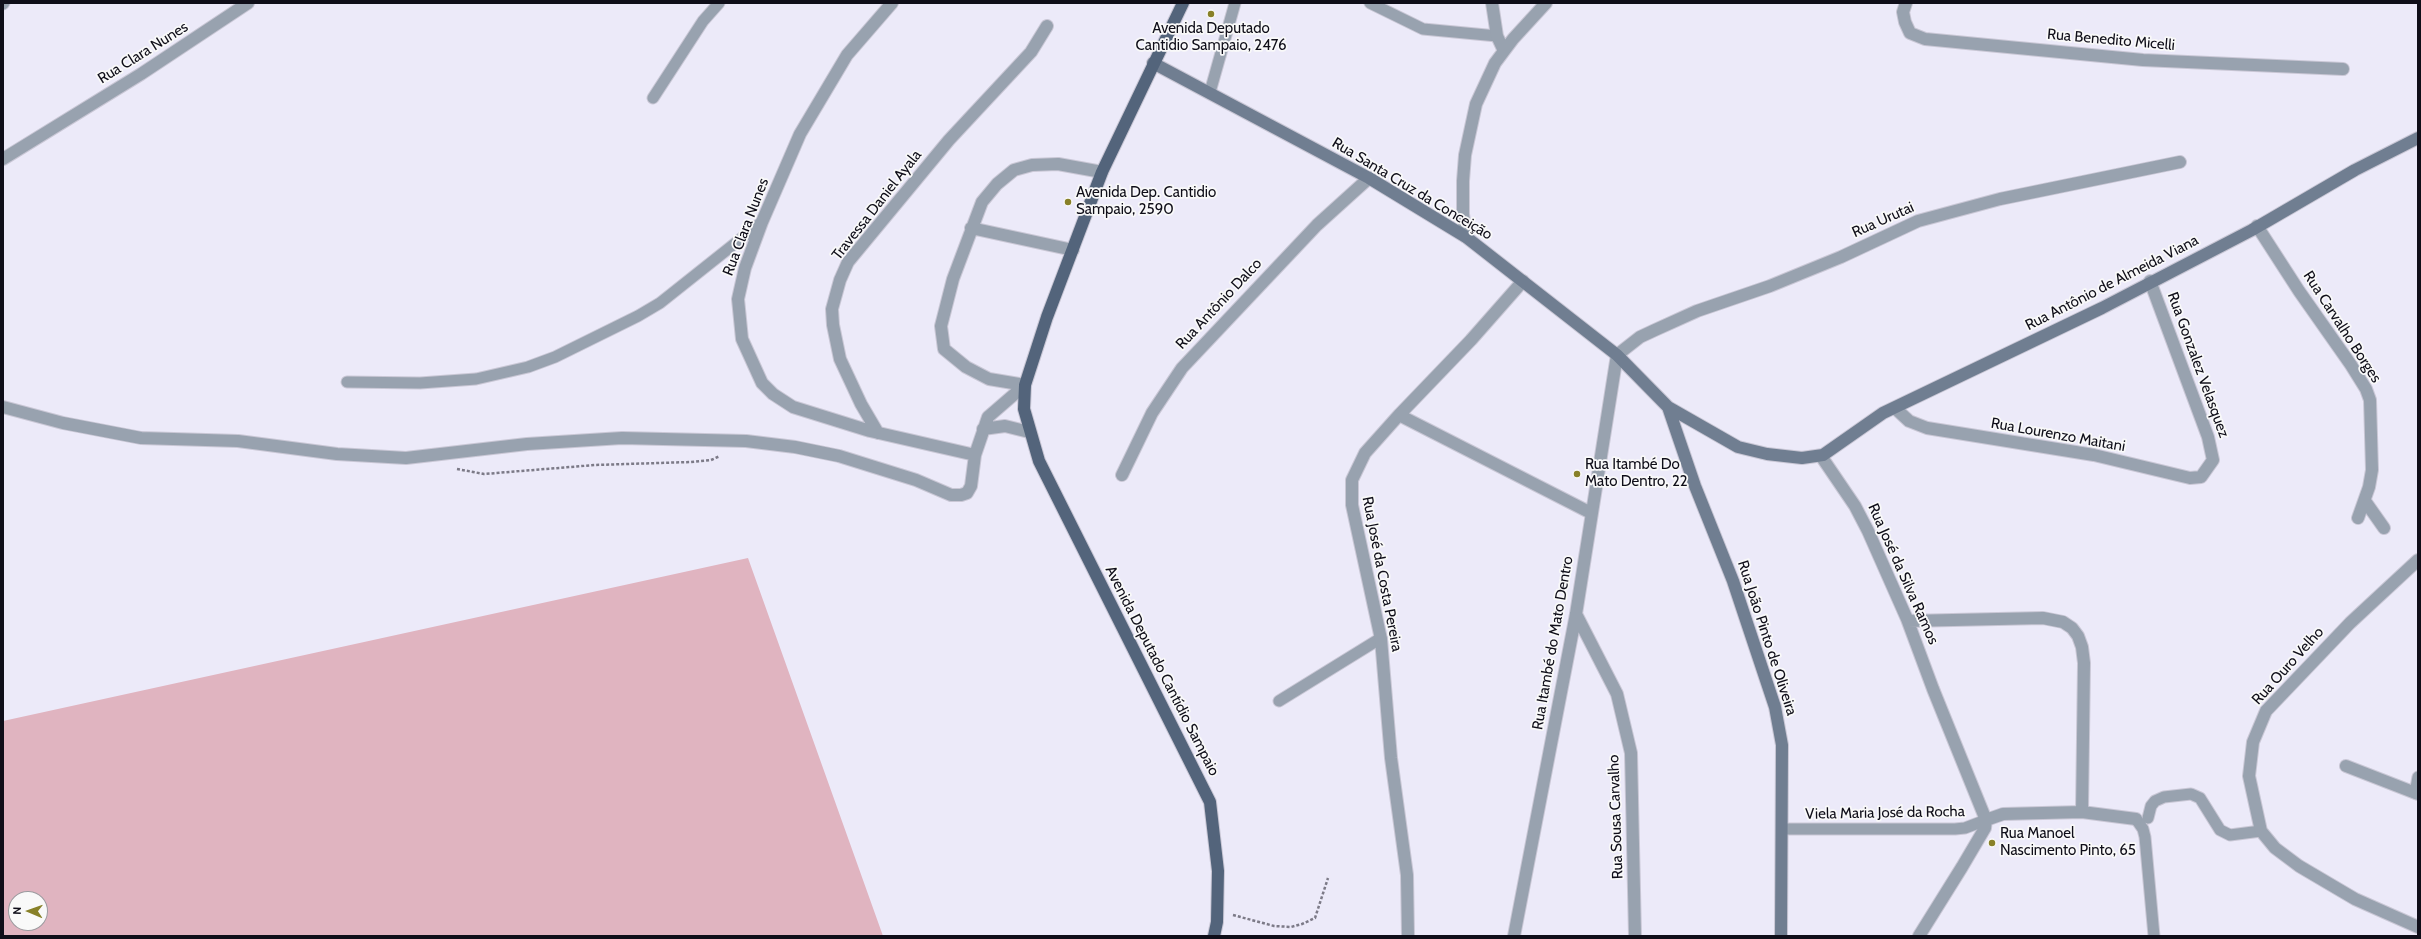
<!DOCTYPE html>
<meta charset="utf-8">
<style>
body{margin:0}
#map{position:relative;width:2421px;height:939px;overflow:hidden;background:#eceaf9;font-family:Cabin,sans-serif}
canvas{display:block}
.frame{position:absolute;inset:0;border:4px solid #0f0e19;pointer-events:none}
.north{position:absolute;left:8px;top:891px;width:40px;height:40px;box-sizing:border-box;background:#f9f9f9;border:1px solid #9b9b9f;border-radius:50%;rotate:272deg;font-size:11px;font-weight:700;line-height:16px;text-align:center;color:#0f0e19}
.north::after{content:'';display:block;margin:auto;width:14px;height:18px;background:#888028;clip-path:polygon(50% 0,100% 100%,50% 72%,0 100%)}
</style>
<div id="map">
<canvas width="2421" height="939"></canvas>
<div class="frame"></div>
<div class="north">N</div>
</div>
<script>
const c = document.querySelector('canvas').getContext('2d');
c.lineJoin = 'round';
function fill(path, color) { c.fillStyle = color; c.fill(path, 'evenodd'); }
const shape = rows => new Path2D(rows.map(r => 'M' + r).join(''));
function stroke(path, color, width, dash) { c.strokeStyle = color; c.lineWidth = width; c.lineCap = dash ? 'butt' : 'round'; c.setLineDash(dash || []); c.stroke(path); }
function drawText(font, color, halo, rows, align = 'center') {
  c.font = font + ' Cabin,sans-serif'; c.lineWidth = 3.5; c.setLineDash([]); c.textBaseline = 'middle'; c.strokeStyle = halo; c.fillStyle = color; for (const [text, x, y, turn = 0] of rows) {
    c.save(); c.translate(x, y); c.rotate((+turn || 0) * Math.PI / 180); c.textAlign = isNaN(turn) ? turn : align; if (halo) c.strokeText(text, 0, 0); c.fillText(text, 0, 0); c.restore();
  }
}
fill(shape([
 [748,558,883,936,3,936,3,721],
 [16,899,40,899,40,923,16,923]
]), '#e0b4c0');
const lane = shape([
 [1370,3,1423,29,1497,36],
 [3,4,4,3],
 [1210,92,1235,3],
 [653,98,703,21,719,3],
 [347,382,420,383,476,379,528,367,555,357,638,316,660,303,762,222],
 [1279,701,1381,638],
 [2415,793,2418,777],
 [2148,818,2151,806,2155,801,2164,797,2191,794,2200,798,2220,830,2230,835,2261,831],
 [2136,819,2143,829,2145,837,2154,936],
 [1782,829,1955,829,1965,828,1986,820]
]);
const street = shape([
 [892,3,847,55,800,134,762,222,745,268,738,299,742,339,762,383,773,394,793,407,870,431,975,455],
 [1492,3,1497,36,1504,51],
 [1906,3,1903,12,1905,22,1910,33,1925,39,2143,60,2343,69],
 [3,159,141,74,248,3],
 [2257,226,2299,291,2351,365,2366,389,2370,400,2372,470,2369,487,2358,518],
 [971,228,1073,250],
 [1466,237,1463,214,1463,181,1465,155,1476,104,1495,63,1513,39,1546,3],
 [1025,385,989,379,966,367,944,349,941,326,953,279,982,202,997,184,1014,170,1032,165,1058,164,1102,172],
 [3,407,63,423,141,438,238,441,337,454,406,458,527,444,622,438,746,441,795,447,839,456,916,480,951,495,961,495,967,493,971,486,975,455,988,417,1025,385],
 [1895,408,1909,421,1927,428,2094,455,2190,478,2201,477,2213,460,2208,437,2150,281],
 [1399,415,1591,513],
 [983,429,1005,426,1029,432],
 [878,433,861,404,840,359,833,325,832,309,840,280,848,262,949,140,1031,52,1047,26],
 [1821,456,1855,506,1868,531,1907,619,1933,689,1986,820],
 [1122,475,1152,413,1182,368,1317,225,1369,178],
 [2365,501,2384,528],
 [2418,560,2350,623,2266,711,2253,742,2249,776,2261,831,2275,848,2299,866,2355,899,2418,927],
 [1576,614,1617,694,1631,753,1635,936],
 [1908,621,2043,618,2063,622,2072,628,2078,636,2082,647,2084,663,2082,812],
 [2346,766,2418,794],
 [1986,820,2003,814,2082,812,2136,819],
 [1408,936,1407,875,1391,758,1381,639,1352,505,1352,480,1365,453,1399,415,1471,340,1523,281],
 [1514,936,1576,614,1617,355,1640,337,1655,330,1697,311,1770,286,1841,257,1918,221,2000,199,2180,162],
 [1919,936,1962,867,1985,828,1986,820]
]);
const secondary = shape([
 [1153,63,1369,178,1466,237,1617,355,1668,407,1738,447,1767,454,1802,458,1823,455,1883,413,2102,308,2252,230,2355,170,2418,138],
 [1668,407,1695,486,1733,581,1775,707,1782,745,1781,936]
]);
const primary = shape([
 [1183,3,1102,172,1047,317,1025,385,1024,409,1039,461,1210,802,1218,871,1217,922,1214,936]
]);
stroke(lane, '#c9c7d5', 13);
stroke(street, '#c9c7d5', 14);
stroke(secondary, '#c9c7d5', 14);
stroke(primary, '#c9c7d5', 14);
stroke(shape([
 [457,469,484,474,595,465,691,462,711,460,720,456],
 [1233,915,1274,926,1291,927,1302,924,1315,918,1328,878]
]), '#7c7a87', 2.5, [3, 2]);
stroke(lane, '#98a2af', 11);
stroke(street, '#98a2af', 12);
stroke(secondary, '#707e91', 12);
stroke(primary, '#53647b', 12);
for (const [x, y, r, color] of [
 [1211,14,4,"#888028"],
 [1068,202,4,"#888028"],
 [1577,474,4,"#888028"],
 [1992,843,4,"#888028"]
]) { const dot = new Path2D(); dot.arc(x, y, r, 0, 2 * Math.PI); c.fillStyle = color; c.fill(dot); stroke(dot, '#f9f9f9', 1.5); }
drawText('15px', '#0f0e19', '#f9f9f9', [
 ["Avenida Deputado",1211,29,"center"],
 ["Cantidio Sampaio, 2476",1211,46,"center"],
 ["Avenida Dep. Cantidio",1076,193],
 ["Sampaio, 2590",1076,210],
 ["Rua Itambé Do",1585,465],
 ["Mato Dentro, 22",1585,482],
 ["Rua Manoel",2000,834],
 ["Nascimento Pinto, 65",2000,851]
], 'left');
drawText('15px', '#0f0e19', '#f9f9f9', [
 ["Rua Benedito Micelli",2111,40,5],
 ["Rua Clara Nunes",143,53,-32],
 ["Rua Santa Cruz da Conceição",1412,189,31],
 ["Travessa Daniel Ayala",877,205,-52],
 ["Rua Urutai",1883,220,-24],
 ["Rua Clara Nunes",746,227,-69],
 ["Rua Antônio de Almeida Viana",2112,283,-27],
 ["Rua Antônio Dalco",1219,304,-47],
 ["Rua Carvalho Borges",2342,327,57],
 ["Rua Gonzalez Velasquez",2198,365,70],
 ["Rua Lourenzo Maitani",2058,435,10],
 ["Rua José da Costa Pereira",1382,574,79],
 ["Rua José da Silva Ramos",1903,574,66],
 ["Rua João Pinto de Oliveira",1767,638,72],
 ["Rua Itambé do Mato Dentro",1553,643,-80],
 ["Rua Ouro Velho",2288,666,-48],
 ["Avenida Deputado Cantídio Sampaio",1162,671,63],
 ["Viela Maria José da Rocha",1885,813,-1],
 ["Rua Sousa Carvalho",1616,817,-92]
]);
</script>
